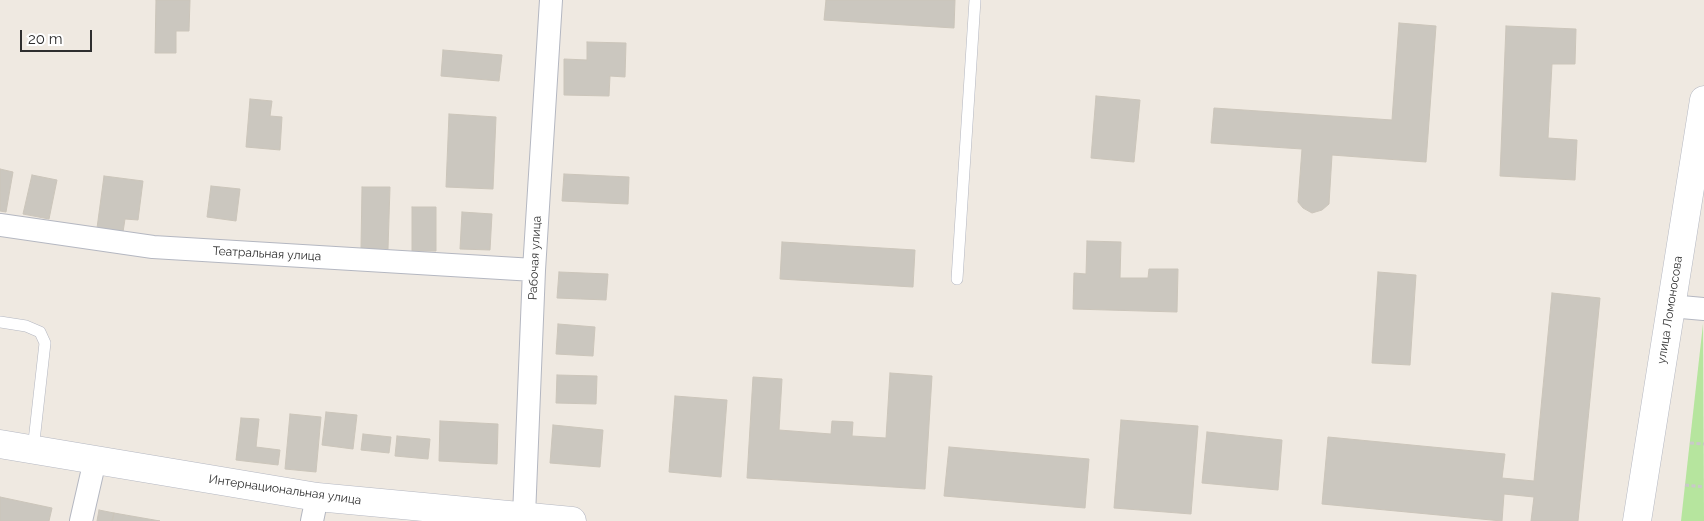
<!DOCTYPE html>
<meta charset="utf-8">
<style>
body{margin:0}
#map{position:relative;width:1704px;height:521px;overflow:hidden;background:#efe9e1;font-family:Raleway,sans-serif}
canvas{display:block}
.scale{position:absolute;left:20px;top:30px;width:72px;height:22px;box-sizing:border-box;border:2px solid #2e2e2e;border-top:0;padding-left:6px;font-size:15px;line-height:18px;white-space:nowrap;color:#2e2e2e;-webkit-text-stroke:4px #fff;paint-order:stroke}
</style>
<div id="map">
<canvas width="1704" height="521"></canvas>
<div class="scale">20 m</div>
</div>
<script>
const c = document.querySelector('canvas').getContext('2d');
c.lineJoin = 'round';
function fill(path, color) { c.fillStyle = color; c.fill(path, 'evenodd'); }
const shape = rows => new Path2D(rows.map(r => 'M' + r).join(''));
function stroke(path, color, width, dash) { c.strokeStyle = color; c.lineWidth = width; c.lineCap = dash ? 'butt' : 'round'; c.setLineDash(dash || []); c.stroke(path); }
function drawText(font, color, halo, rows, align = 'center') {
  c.font = font + ' Raleway,sans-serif'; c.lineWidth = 4; c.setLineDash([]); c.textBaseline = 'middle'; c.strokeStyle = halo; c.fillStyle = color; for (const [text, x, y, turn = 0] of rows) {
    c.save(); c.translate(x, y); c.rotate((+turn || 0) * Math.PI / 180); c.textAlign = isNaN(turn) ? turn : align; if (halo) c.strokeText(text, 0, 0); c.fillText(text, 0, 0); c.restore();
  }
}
fill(shape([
 [1703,324,1704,521,1681,521,1685,485]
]), '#b6e59e');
const building = shape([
 [156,0,190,0,189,31,176,31,176,53,155,53,156,0],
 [826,0,955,0,954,28,824,20,826,0],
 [1399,23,1436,26,1426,162,1332,155,1329,204,1322,210,1312,213,1303,208,1298,202,1302,149,1211,143,1214,108,1392,120,1399,23],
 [1506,26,1576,29,1575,64,1552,64,1548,138,1577,140,1575,180,1500,176,1506,26],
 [587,42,626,43,625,77,610,76,609,96,564,95,564,59,587,60,587,42],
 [443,50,502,55,499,81,441,76,443,50],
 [1096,96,1140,100,1134,162,1091,158,1096,96],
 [250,99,272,101,270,116,282,117,280,150,246,147,250,99],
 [449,114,496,117,493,189,446,187,449,114],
 [0,169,13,172,6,212,0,211,0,169],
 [564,174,629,177,628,204,562,201,564,174],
 [32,175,57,180,49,219,23,214,32,175],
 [104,176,143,181,138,220,125,219,123,232,97,228,104,176],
 [211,186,240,189,236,221,207,217,211,186],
 [362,187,390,187,388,249,361,248,362,187],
 [412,207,436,207,436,251,412,251,412,207],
 [462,212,492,214,490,250,460,249,462,212],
 [1087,241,1121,242,1120,278,1148,278,1149,269,1178,269,1177,312,1073,309,1074,273,1086,274,1087,241],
 [782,242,915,250,913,287,780,279,782,242],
 [559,272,608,274,606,300,557,298,559,272],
 [1378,272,1416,275,1410,365,1372,363,1378,272],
 [1552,293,1600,298,1578,521,1531,521,1534,497,1504,494,1502,521,1322,504,1328,437,1505,454,1502,478,1534,481,1552,293],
 [558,324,595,327,593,356,556,354,558,324],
 [890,373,932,376,925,489,747,478,753,377,782,379,779,430,831,434,832,421,853,422,852,436,886,438,890,373],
 [557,375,597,376,596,404,556,403,557,375],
 [675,396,727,400,721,477,669,472,675,396],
 [326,412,357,415,353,449,322,445,326,412],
 [290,414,321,417,316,472,285,469,290,414],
 [241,418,259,419,256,447,280,450,278,465,236,460,241,418],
 [1121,420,1198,426,1191,514,1114,508,1121,420],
 [440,421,498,424,497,464,439,461,440,421],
 [553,425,603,430,600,467,550,463,553,425],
 [1207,432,1282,440,1278,490,1202,483,1207,432],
 [363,434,391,437,389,453,361,450,363,434],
 [397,436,430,439,428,459,395,456,397,436],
 [949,447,1089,459,1085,508,944,496,949,447],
 [0,497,52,508,49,521,0,521,0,497],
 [99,510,114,513,112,521,97,521,99,510],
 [114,513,160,521,112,521,114,513]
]);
fill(building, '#cbc7bf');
stroke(building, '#cbc5ba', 1);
const service = shape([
 [957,279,975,0],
 [0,322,26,326,40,332,45,343,33,450]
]);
const minor = shape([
 [0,225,153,247,534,270],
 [1670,306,1704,309],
 [524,516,534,270,551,0],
 [81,521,95,460],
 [312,521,317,497]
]);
const tertiary = shape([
 [0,444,317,497,572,521],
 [1637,521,1704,100]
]);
stroke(service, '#b4b7c1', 12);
stroke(minor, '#b4b7c1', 24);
stroke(tertiary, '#b4b7c1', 29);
stroke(shape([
 [1690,443,1704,444],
 [1685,485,1704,487]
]), '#c9c9c9', 3, [4, 2.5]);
stroke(service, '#fff', 11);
stroke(minor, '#fff', 22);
stroke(tertiary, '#fff', 28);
drawText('12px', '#2e2e2e', '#fff', [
 ["Театральная улица",267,254,3],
 ["Рабочая улица",535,258,-87],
 ["улица Ломоносова",1670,310,-81],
 ["Интернациональная улица",285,490,8]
]);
</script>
